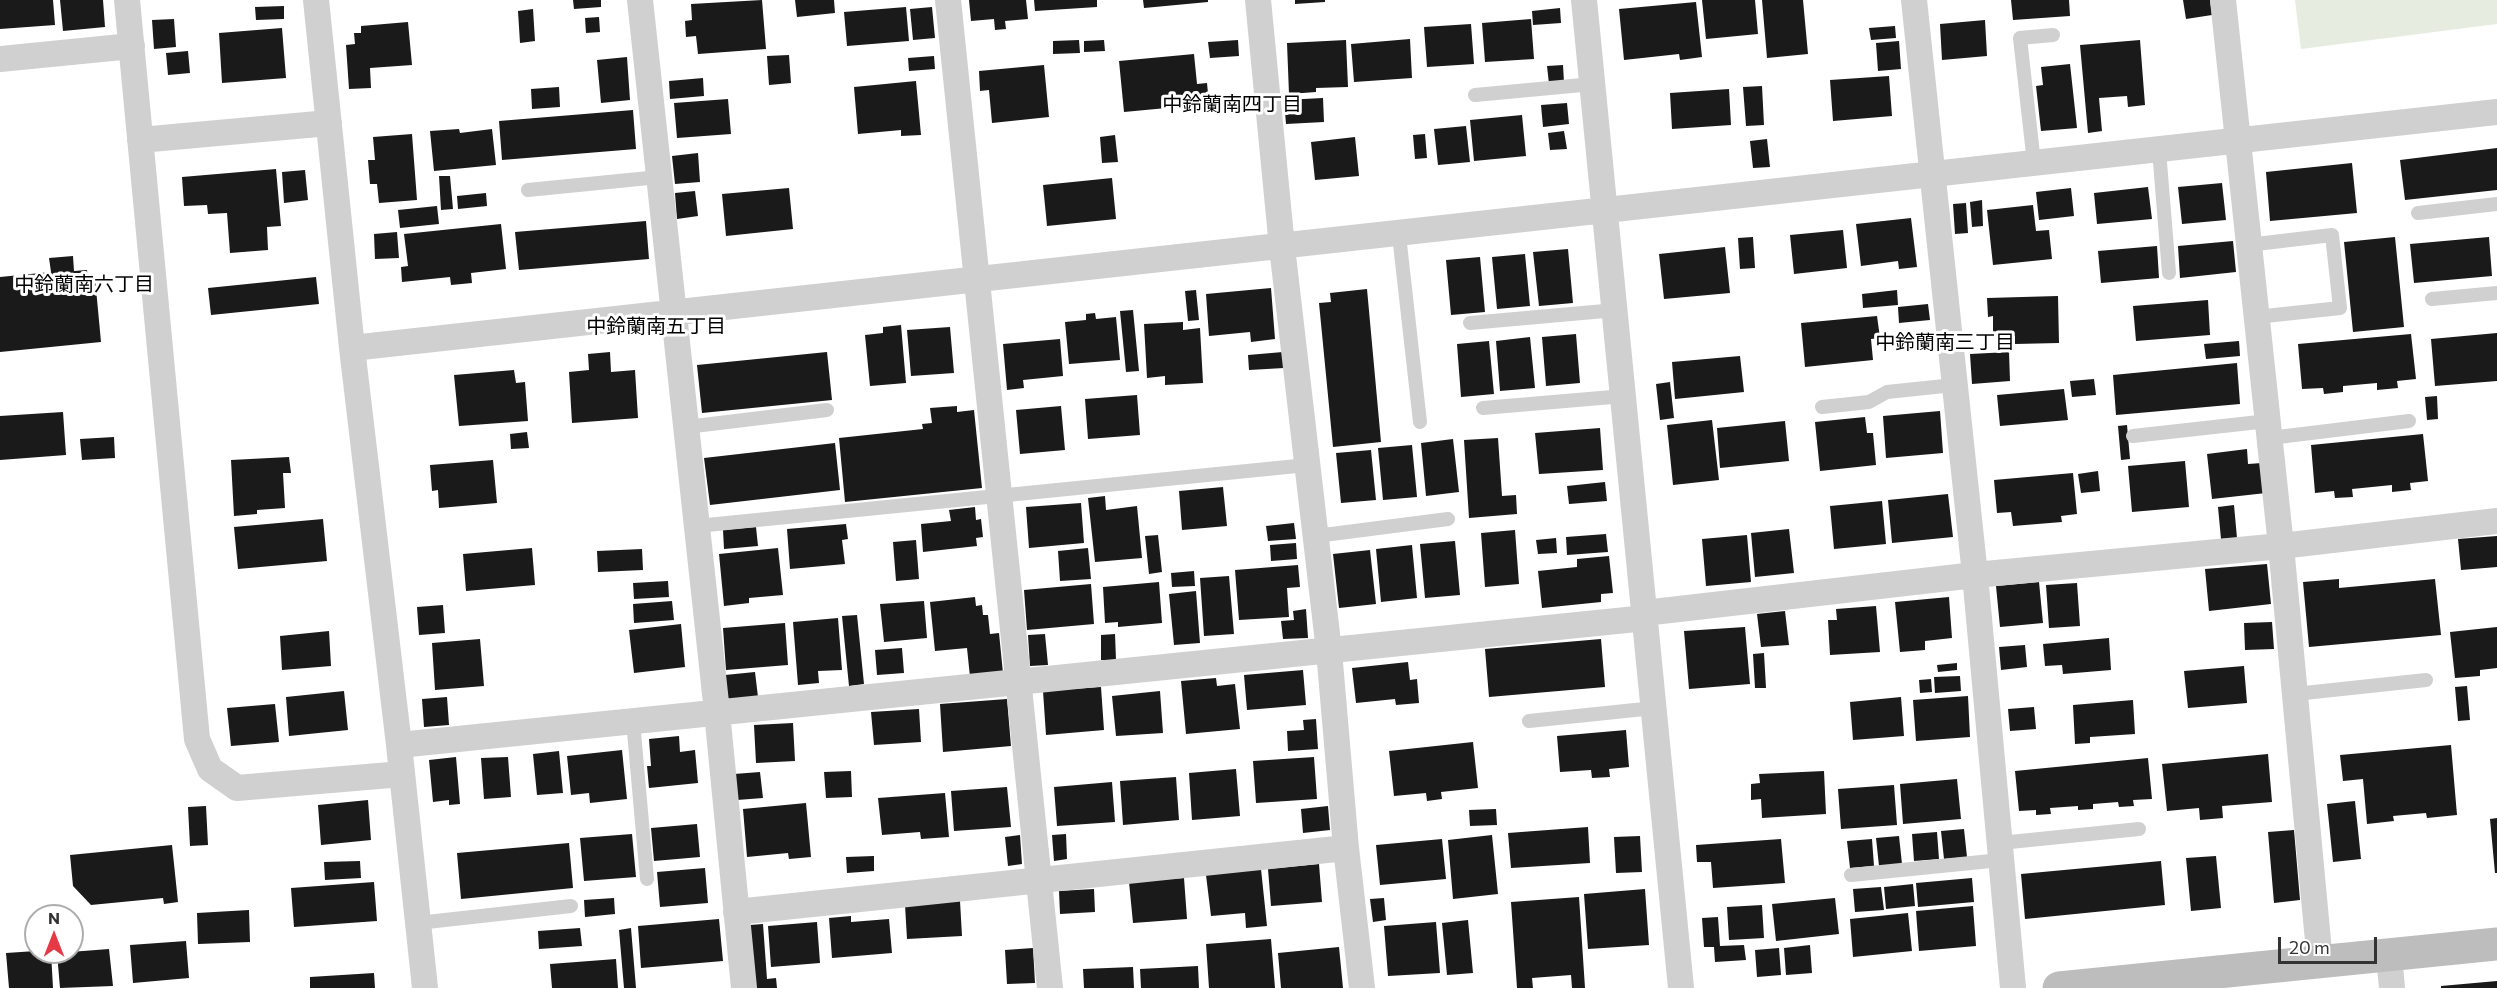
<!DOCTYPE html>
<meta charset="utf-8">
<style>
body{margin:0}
#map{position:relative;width:2497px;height:988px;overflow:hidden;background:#fff;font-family:Commissioner,sans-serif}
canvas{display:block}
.north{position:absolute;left:24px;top:904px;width:60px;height:60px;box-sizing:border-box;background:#fff;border:2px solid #adadad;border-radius:50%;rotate:0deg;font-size:16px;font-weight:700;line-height:24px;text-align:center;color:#333}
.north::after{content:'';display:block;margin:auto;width:21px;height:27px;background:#e63946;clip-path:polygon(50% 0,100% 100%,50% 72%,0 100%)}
.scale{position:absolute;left:2278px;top:937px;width:99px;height:27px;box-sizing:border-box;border:3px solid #333;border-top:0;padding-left:8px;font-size:18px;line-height:21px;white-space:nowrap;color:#333;-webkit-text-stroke:4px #fff;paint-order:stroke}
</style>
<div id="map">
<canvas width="2497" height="988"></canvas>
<div class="north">N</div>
<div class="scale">20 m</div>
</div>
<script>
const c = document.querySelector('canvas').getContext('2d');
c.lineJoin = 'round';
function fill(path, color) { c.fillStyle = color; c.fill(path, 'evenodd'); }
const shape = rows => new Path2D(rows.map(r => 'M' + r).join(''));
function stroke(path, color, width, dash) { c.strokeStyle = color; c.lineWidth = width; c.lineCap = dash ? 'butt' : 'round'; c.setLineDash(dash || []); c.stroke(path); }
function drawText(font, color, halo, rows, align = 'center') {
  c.font = font + ' Commissioner,"Noto Sans JP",sans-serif'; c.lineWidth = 6; c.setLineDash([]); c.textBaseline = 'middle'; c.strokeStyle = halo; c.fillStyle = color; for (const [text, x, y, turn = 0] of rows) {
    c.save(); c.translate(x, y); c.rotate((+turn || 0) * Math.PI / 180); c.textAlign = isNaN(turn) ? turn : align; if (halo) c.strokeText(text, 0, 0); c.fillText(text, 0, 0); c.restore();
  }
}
fill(shape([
 [2295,0,2497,0,2497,24,2301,49]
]), '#e6ecdf');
fill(shape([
 [0,0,53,0,55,25,0,29],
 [60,0,103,0,105,27,63,31],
 [573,0,601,0,601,7,574,9],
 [762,0,766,49,698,54,696,36,686,37,685,21,692,20,691,4],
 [795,0,834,0,835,13,797,17],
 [969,0,1026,0,1028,19,1005,21,1006,29,995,30,994,19,971,21],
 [1034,0,1097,0,1097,7,1035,11],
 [1143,0,1208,0,1208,2,1144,8],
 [1295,0,1325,0,1325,2,1295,4],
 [1702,0,1755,0,1758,34,1706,39],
 [1762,0,1803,0,1808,54,1767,58],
 [2011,0,2069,0,2070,16,2013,20],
 [2183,0,2210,0,2212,15,2186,19],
 [1696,2,1702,57,1680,60,1679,54,1624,60,1619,9],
 [284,6,284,19,256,20,255,7],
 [906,7,909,41,847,46,844,12],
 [932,7,935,38,913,40,910,9],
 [1560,8,1561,23,1533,25,1532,11],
 [533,9,535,41,520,43,518,11],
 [599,17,600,32,586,33,585,18],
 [174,19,176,47,154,49,152,20],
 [1531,19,1534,59,1485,62,1482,23],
 [1985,20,1987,56,1942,60,1940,24],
 [408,22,412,65,370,68,371,88,349,89,346,45,355,44,354,33,361,33,361,26],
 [1471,24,1474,64,1427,67,1424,27],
 [1895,26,1896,38,1871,40,1869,28],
 [282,28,286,78,222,83,219,33],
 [1410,39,1412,78,1354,82,1351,44],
 [1079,40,1080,53,1053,54,1053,41],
 [1104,40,1105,51,1084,52,1084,41],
 [1238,40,1239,56,1210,58,1208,42],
 [1346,40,1348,87,1316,88,1316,92,1289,94,1287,43],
 [2140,40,2145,105,2128,107,2127,96,2099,98,2102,131,2088,133,2080,45],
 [1899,41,1901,69,1878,71,1876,43],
 [188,51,190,73,168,75,166,53],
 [1194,54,1197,84,1207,83,1209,104,1124,112,1119,61],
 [789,55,791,83,769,85,767,56],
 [934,56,935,69,909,71,908,58],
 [627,57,630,100,601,103,597,60],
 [2070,64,2077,128,2041,131,2036,86,2043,85,2041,67],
 [1044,65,1049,117,992,123,989,90,980,91,979,71],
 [1563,65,1564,82,1549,84,1547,66],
 [1889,76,1892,116,1833,121,1830,80],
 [703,78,704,96,670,99,669,81],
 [916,81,921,135,901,136,901,130,858,134,854,87],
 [1762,86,1764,125,1746,126,1743,87],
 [559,87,560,107,532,109,531,89],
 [1729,89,1731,125,1672,129,1670,93],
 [1323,98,1324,122,1286,124,1284,100],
 [728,99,731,134,677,138,674,103],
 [1567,103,1569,124,1543,127,1541,105],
 [633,110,636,149,502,160,499,121],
 [1522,115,1526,156,1474,161,1470,120],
 [1466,126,1470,162,1438,165,1434,129],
 [459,129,460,133,492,129,496,165,434,171,430,131],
 [1564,131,1567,149,1550,150,1548,133],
 [412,134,417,200,379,203,377,184,370,184,368,160,375,160,373,137],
 [1425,134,1427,158,1415,159,1413,135],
 [1115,135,1118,162,1102,163,1100,137],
 [1355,137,1359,176,1315,180,1311,142],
 [1767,139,1770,167,1753,168,1750,141],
 [2497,148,2497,190,2405,200,2400,160],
 [698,153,700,182,675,184,672,156],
 [2352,163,2357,213,2270,221,2266,172],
 [276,169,281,226,267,227,268,250,230,253,227,213,208,214,207,205,184,206,182,177],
 [305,170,308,200,284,203,282,172],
 [439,176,450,176,453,209,441,210],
 [1112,178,1116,219,1047,226,1043,185],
 [2222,183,2226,220,2182,224,2178,187],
 [2148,187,2152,219,2097,224,2094,193],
 [789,188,793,229,726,236,722,194],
 [2071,188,2074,216,2039,220,2036,192],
 [695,191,698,216,677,219,675,193],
 [486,193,487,206,458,209,457,196],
 [1982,200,1983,226,1972,227,1970,202],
 [1966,203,1968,233,1955,234,1953,204],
 [2033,205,2036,231,2049,230,2052,259,1993,265,1987,210],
 [437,206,439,224,400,228,398,210],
 [1911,218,1917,267,1899,269,1898,261,1861,266,1856,224],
 [646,221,649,259,519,270,515,232],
 [501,224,506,269,471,273,472,283,451,285,450,277,402,282,401,267,408,266,404,234],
 [1843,230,1847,268,1794,274,1790,235],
 [397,232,399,258,375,259,374,234],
 [1753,237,1755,268,1740,269,1738,238],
 [2395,237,2404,327,2353,332,2344,242],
 [2489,237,2492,276,2414,283,2410,244],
 [2233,241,2236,272,2180,278,2178,246],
 [2157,246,2159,278,2101,283,2098,251],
 [1725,247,1730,293,1664,299,1659,254],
 [1568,249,1573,303,1539,306,1533,252],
 [1525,254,1530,306,1497,309,1492,257],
 [73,256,74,271,87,270,88,279,95,278,101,342,0,352,0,277,51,272,49,258],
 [1480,257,1485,312,1451,315,1446,260],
 [316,277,319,304,211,315,208,288],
 [1271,288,1275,339,1251,342,1250,332,1209,336,1206,294],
 [1367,289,1381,442,1333,447,1319,303,1331,302,1330,293],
 [1196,290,1199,320,1188,321,1185,291],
 [1897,290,1898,305,1863,308,1862,294],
 [2058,296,2059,343,2015,344,2015,336,1993,337,1993,316,1988,317,1987,298],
 [2208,300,2210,335,2136,341,2133,306],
 [1928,304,1930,320,1899,323,1898,307],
 [1133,310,1139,371,1126,372,1120,311],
 [1095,313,1096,319,1116,317,1120,360,1069,364,1065,322,1086,320,1086,314],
 [1877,316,1880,338,1871,339,1873,360,1805,367,1801,323],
 [1183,322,1183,330,1200,328,1203,383,1165,385,1165,376,1147,378,1144,324],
 [901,325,906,383,870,386,865,335,883,333,883,327],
 [950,327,954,373,911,376,907,330],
 [2497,333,2497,381,2435,386,2431,339],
 [1576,334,1580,383,1546,386,1542,337],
 [2411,334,2416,379,2397,381,2398,388,2377,390,2377,383,2343,386,2343,392,2324,394,2323,388,2302,389,2298,344],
 [1530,337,1535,388,1500,391,1496,341],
 [1060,339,1063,376,1023,380,1024,388,1007,390,1003,344],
 [1489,341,1494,394,1461,397,1457,344],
 [2239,341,2240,356,2206,359,2204,344],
 [610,352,611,372,635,370,638,418,572,423,569,372,589,370,588,354],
 [827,352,832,400,702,413,697,365],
 [1283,352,1284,368,1249,370,1248,355],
 [2009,352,2010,381,1972,384,1970,354],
 [1740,356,1744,392,1675,399,1672,362],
 [2237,363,2240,404,2116,415,2113,375],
 [514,370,516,383,525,382,528,421,459,426,454,375],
 [2094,379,2096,395,2072,397,2070,381],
 [1670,382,1674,418,1660,420,1656,384],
 [2064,389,2068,420,2000,426,1997,395],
 [1137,395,1140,435,1088,439,1085,399],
 [2437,396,2438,419,2427,420,2425,397],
 [957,406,957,412,974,410,982,488,845,502,839,438,923,429,922,424,932,423,930,408],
 [1061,406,1065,450,1020,454,1016,410],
 [1940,411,1943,453,1886,458,1883,416],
 [63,412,66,455,0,460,0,416],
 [1865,417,1867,433,1873,433,1876,465,1820,471,1815,422],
 [1712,420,1719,480,1673,485,1667,425],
 [1785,421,1789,461,1720,468,1717,428],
 [2127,425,2130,459,2121,460,2118,426],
 [1600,428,1603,470,1539,474,1535,433],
 [527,432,529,448,511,449,510,434],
 [2423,434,2428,481,2410,483,2411,490,2392,492,2392,485,2352,489,2353,497,2335,498,2334,491,2315,493,2311,445],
 [114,437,115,458,82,460,80,439],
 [1498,438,1502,496,1516,495,1517,514,1469,518,1464,440],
 [1453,439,1459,492,1426,496,1421,443],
 [835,443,840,490,710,505,704,458],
 [1412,445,1417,497,1383,500,1378,448],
 [2247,449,2248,464,2262,463,2266,493,2212,499,2207,454],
 [1371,450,1376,500,1341,503,1336,453],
 [289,457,291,473,283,473,285,508,257,510,257,514,234,516,231,460],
 [493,460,497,503,439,508,438,490,432,491,430,465],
 [2185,461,2189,507,2132,512,2128,466],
 [2098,471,2100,491,2081,493,2078,474],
 [2073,473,2077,514,2061,516,2062,522,2013,526,2011,512,1997,513,1994,480],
 [1605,482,1607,501,1569,504,1567,486],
 [1223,487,1227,526,1182,530,1179,491],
 [1948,494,1953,537,1892,543,1888,500],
 [1105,496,1106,510,1137,506,1142,558,1095,562,1088,498],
 [1882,501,1886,544,1834,549,1830,506],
 [1081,503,1084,543,1029,548,1026,507],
 [2234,505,2237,538,2221,539,2218,507],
 [975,507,976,520,981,519,983,537,976,538,977,546,923,552,921,524,951,521,949,510],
 [323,519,327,561,238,569,234,527],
 [1294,523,1296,539,1268,541,1266,526],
 [846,524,848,539,842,540,845,564,790,569,787,529],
 [756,527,758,546,724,549,723,530],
 [1789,529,1794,573,1755,577,1751,533],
 [1515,530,1519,584,1485,587,1481,533],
 [1606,534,1608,552,1567,555,1566,537],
 [1158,535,1162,572,1149,574,1145,536],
 [1747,535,1751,582,1706,586,1702,539],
 [2497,536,2497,567,2461,570,2458,539],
 [1556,538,1557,553,1538,554,1536,540],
 [916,540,919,579,896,581,893,542],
 [1455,541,1460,595,1425,598,1420,544],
 [1296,543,1297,559,1271,561,1270,545],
 [1412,545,1417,598,1381,602,1376,549],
 [532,548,535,585,466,591,463,554],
 [778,548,783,595,749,598,749,603,724,606,719,554],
 [1088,548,1091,579,1060,581,1058,551],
 [642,549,643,570,598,572,597,551],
 [1370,550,1376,604,1339,608,1333,554],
 [1609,556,1613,593,1601,594,1601,602,1542,608,1538,571,1577,567,1577,559],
 [2267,564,2271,604,2209,611,2205,569],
 [1298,565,1300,587,1287,588,1289,617,1239,620,1235,570],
 [1194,571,1195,586,1172,587,1171,573],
 [1229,576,1234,634,1204,636,1200,578],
 [2339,579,2339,588,2435,579,2441,635,2309,647,2303,582],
 [668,581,669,597,634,599,633,583],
 [1159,582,1162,623,1118,627,1118,622,1105,623,1103,587],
 [2039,582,2043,623,2000,627,1996,586],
 [2077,583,2080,626,2049,628,2046,585],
 [1091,584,1094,624,1027,630,1024,590],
 [1196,591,1200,643,1174,645,1169,594],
 [975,597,976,606,982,605,983,615,988,615,990,634,999,633,1003,673,970,677,967,648,935,651,930,602],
 [1949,597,1952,638,1925,641,1925,650,1900,652,1895,602],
 [672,601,674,620,634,623,633,604],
 [924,601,927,638,884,642,880,604],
 [443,605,445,633,419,635,417,607],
 [1876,606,1880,652,1830,655,1828,620,1837,620,1836,609],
 [1306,609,1308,638,1283,639,1281,621,1294,620,1293,611],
 [1785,611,1789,645,1761,647,1757,614],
 [857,615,864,684,849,686,842,616],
 [838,618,842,670,818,671,819,683,798,685,793,622],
 [2272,622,2274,649,2245,650,2244,623],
 [785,623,788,665,726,670,723,628],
 [681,624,685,667,634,673,629,630],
 [1745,627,1750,684,1689,689,1684,631],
 [2497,627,2497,668,2480,670,2480,676,2455,678,2450,632],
 [329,631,331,666,282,670,280,636],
 [1045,634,1048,665,1030,666,1028,635],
 [1115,634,1116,660,1101,660,1101,635],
 [2109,638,2111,670,2063,674,2062,665,2045,666,2043,644],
 [480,639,484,686,435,690,432,643],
 [1601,639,1605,687,1489,697,1485,649],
 [2025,645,2027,667,2001,670,1999,647],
 [902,648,904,673,877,675,875,650],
 [1764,653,1766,688,1755,688,1753,654],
 [1408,662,1410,680,1417,679,1419,703,1396,705,1395,699,1356,703,1352,668],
 [1957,663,1957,670,1938,672,1937,665],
 [2244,666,2247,703,2188,708,2184,671],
 [1303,670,1306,705,1247,710,1244,675],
 [755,672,758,697,728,700,725,675],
 [1960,676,1961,691,1935,693,1934,677],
 [1216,678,1217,686,1235,684,1240,729,1186,734,1181,681],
 [1931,679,1932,692,1920,693,1919,680],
 [2467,686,2470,720,2458,721,2455,687],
 [1101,687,1104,730,1046,735,1043,691],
 [344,691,348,730,289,736,286,697],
 [1160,691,1163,733,1116,736,1112,696],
 [1968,696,1970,737,1916,741,1913,700],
 [447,697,449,725,424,727,422,699],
 [1901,697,1904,736,1853,740,1850,702],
 [1007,699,1011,746,943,752,940,704],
 [2133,700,2135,734,2090,737,2090,743,2075,744,2073,705],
 [275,704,279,742,231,746,227,708],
 [2034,707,2036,729,2010,731,2008,709],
 [919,709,921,742,874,745,871,712],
 [1316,719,1318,749,1288,751,1287,731,1304,730,1303,720],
 [793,723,795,761,756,763,754,725],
 [1626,730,1629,767,1609,769,1610,777,1592,778,1591,770,1560,772,1557,736],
 [679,736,680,752,695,750,698,783,649,788,647,766,651,766,649,739],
 [1473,742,1478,788,1441,792,1442,799,1427,801,1426,793,1394,796,1389,751],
 [2451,745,2457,815,2427,818,2426,813,2393,816,2394,821,2367,824,2363,779,2343,781,2340,755],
 [622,750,627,799,590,803,589,793,571,795,567,756],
 [559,751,563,793,537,795,533,754],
 [2268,754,2272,802,2222,806,2223,818,2200,820,2199,808,2167,811,2162,764],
 [456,757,460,804,449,805,449,800,433,802,429,760],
 [508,757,511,797,484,799,481,758],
 [1314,757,1317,799,1256,803,1253,761],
 [2148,758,2152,799,2133,800,2134,806,2119,807,2118,802,2093,804,2093,809,2078,810,2078,806,2050,808,2051,814,2036,815,2036,810,2019,811,2015,771],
 [1236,769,1240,816,1192,820,1189,773],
 [851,771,852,797,826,798,824,772],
 [1824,771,1826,814,1762,818,1761,799,1751,800,1751,784,1760,783,1759,774],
 [760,772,763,798,737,800,734,774],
 [1176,777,1179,820,1123,825,1120,781],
 [1957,779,1961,819,1903,824,1900,784],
 [1112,782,1115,822,1057,826,1054,787],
 [1894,785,1897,825,1841,829,1838,789],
 [1007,787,1011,827,954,831,951,791],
 [945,793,949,837,921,839,920,832,882,835,878,798],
 [368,800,371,840,321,845,318,805],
 [2355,801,2361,859,2333,862,2327,804],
 [806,803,811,857,789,859,788,853,747,857,743,809],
 [206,806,208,845,190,846,188,807],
 [1328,806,1330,830,1303,833,1301,809],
 [1496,809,1497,825,1470,826,1469,810],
 [2497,818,2497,873,2495,873,2490,819],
 [697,824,700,857,654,861,651,828],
 [1588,827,1590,863,1511,868,1508,833],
 [1964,829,1967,857,1944,859,1941,831],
 [2294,830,2300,900,2274,903,2268,832],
 [1937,832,1939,859,1914,861,1912,834],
 [632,834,636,877,584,881,580,838],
 [1066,834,1067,859,1054,861,1052,835],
 [1020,835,1022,864,1008,866,1005,837],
 [1492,835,1498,894,1453,899,1448,840],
 [1640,836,1642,872,1616,873,1614,837],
 [1899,836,1902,864,1879,866,1876,838],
 [1442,839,1446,879,1380,885,1376,845],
 [1781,839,1785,883,1713,888,1711,862,1697,862,1696,845],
 [1872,839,1874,866,1850,868,1847,841],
 [569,843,573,888,461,899,457,853],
 [172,845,178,902,164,904,163,898,91,905,73,886,70,855],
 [874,856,874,871,847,873,846,857],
 [2216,856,2221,908,2191,911,2186,858],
 [360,861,361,878,325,880,324,862],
 [2161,861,2165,905,2025,919,2021,874],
 [1319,864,1322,902,1271,906,1268,869],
 [705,868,708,903,660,907,657,872],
 [1261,869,1267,926,1246,928,1245,913,1211,916,1206,875],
 [1184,878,1187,919,1133,923,1129,882],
 [1972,878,1974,902,1918,907,1916,883],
 [374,882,377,921,294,927,291,888],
 [1913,884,1915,906,1886,909,1884,887],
 [1881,887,1884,910,1855,912,1853,889],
 [1094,889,1095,912,1060,914,1059,891],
 [1645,889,1649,945,1588,949,1584,894],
 [1579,897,1585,988,1572,988,1571,975,1532,978,1533,988,1517,988,1511,902],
 [614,898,615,914,585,917,584,900],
 [1384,898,1386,920,1373,922,1370,899],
 [1835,898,1839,934,1776,941,1772,904],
 [960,901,962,936,907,939,905,905],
 [1762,905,1764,938,1729,940,1727,907],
 [1973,906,1976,946,1919,951,1916,911],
 [249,910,250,942,198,944,197,913],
 [1908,913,1912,951,1853,957,1850,919],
 [851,916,851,922,889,919,892,953,832,958,829,918],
 [1718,917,1720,946,1744,945,1746,960,1715,962,1714,947,1704,947,1702,918],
 [719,919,723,961,641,968,638,926],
 [1468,920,1473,973,1447,975,1442,923],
 [817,922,820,963,771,967,768,926],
 [1436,922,1440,973,1388,976,1384,926],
 [763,924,767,979,776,978,777,988,755,988,750,925],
 [580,928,582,946,539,949,538,931],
 [631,928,636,988,624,988,619,930],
 [1271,939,1275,988,1209,988,1206,944],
 [186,941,189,978,133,983,130,945],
 [1810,945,1812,973,1786,975,1784,948],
 [1339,947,1343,988,1281,988,1278,953],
 [1033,948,1035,983,1007,984,1005,950],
 [1779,948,1781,975,1757,977,1755,950],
 [109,949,113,986,60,988,57,953],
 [36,951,51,952,53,988,9,988,6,953],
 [616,959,618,988,552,988,550,964],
 [1198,966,1199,988,1141,988,1140,969],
 [1133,967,1134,988,1084,988,1083,969],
 [374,973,375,988,310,988,310,977],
 [2497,981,2497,988,2441,988,2441,986]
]), '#1a1a1a');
stroke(shape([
 [1475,95,1593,84],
 [2159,150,2169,273],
 [2034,163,2020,38,2053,35],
 [528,190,659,177],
 [2418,213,2497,204],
 [1399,235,1420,422],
 [2248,245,2332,235,2340,308,2256,317],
 [2432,299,2497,293],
 [1470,323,1616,310],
 [1822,407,1869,402,1887,392,1954,385],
 [1483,408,1624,396],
 [686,427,827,410],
 [2133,436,2268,421],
 [2270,438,2409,421],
 [697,526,1307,465],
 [1316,536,1448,519],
 [2295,694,2426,680],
 [633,721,647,879],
 [1529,721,1654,708],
 [2000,843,2139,829],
 [1851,875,2001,860],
 [418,923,571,906]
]), '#d0d0d0', 14);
stroke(shape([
 [127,0,197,739,210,769,237,788,402,774],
 [316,0,352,348,399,745,425,988],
 [640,0,717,712,744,988],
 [948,0,1050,988],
 [1258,0,1282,247,1329,651,1346,848,1362,988],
 [1584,0,1681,988],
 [1914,0,1975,575,2013,988],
 [2223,0,2281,546,2320,962],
 [0,59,132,46],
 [140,140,329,123],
 [352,348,2497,112],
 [1644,613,1975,575,2281,546,2497,521],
 [399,745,1646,618],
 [736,912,1346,848],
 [2389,955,2392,988]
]), '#d0d0d0', 26);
stroke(shape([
 [2059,988,2497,944]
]), '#bdbdbd', 33);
drawText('20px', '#000', '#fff', [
 ["中鈴蘭南四丁目",1232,104],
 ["中鈴蘭南六丁目",84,284],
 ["中鈴蘭南五丁目",656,326],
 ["中鈴蘭南三丁目",1945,342]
]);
</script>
